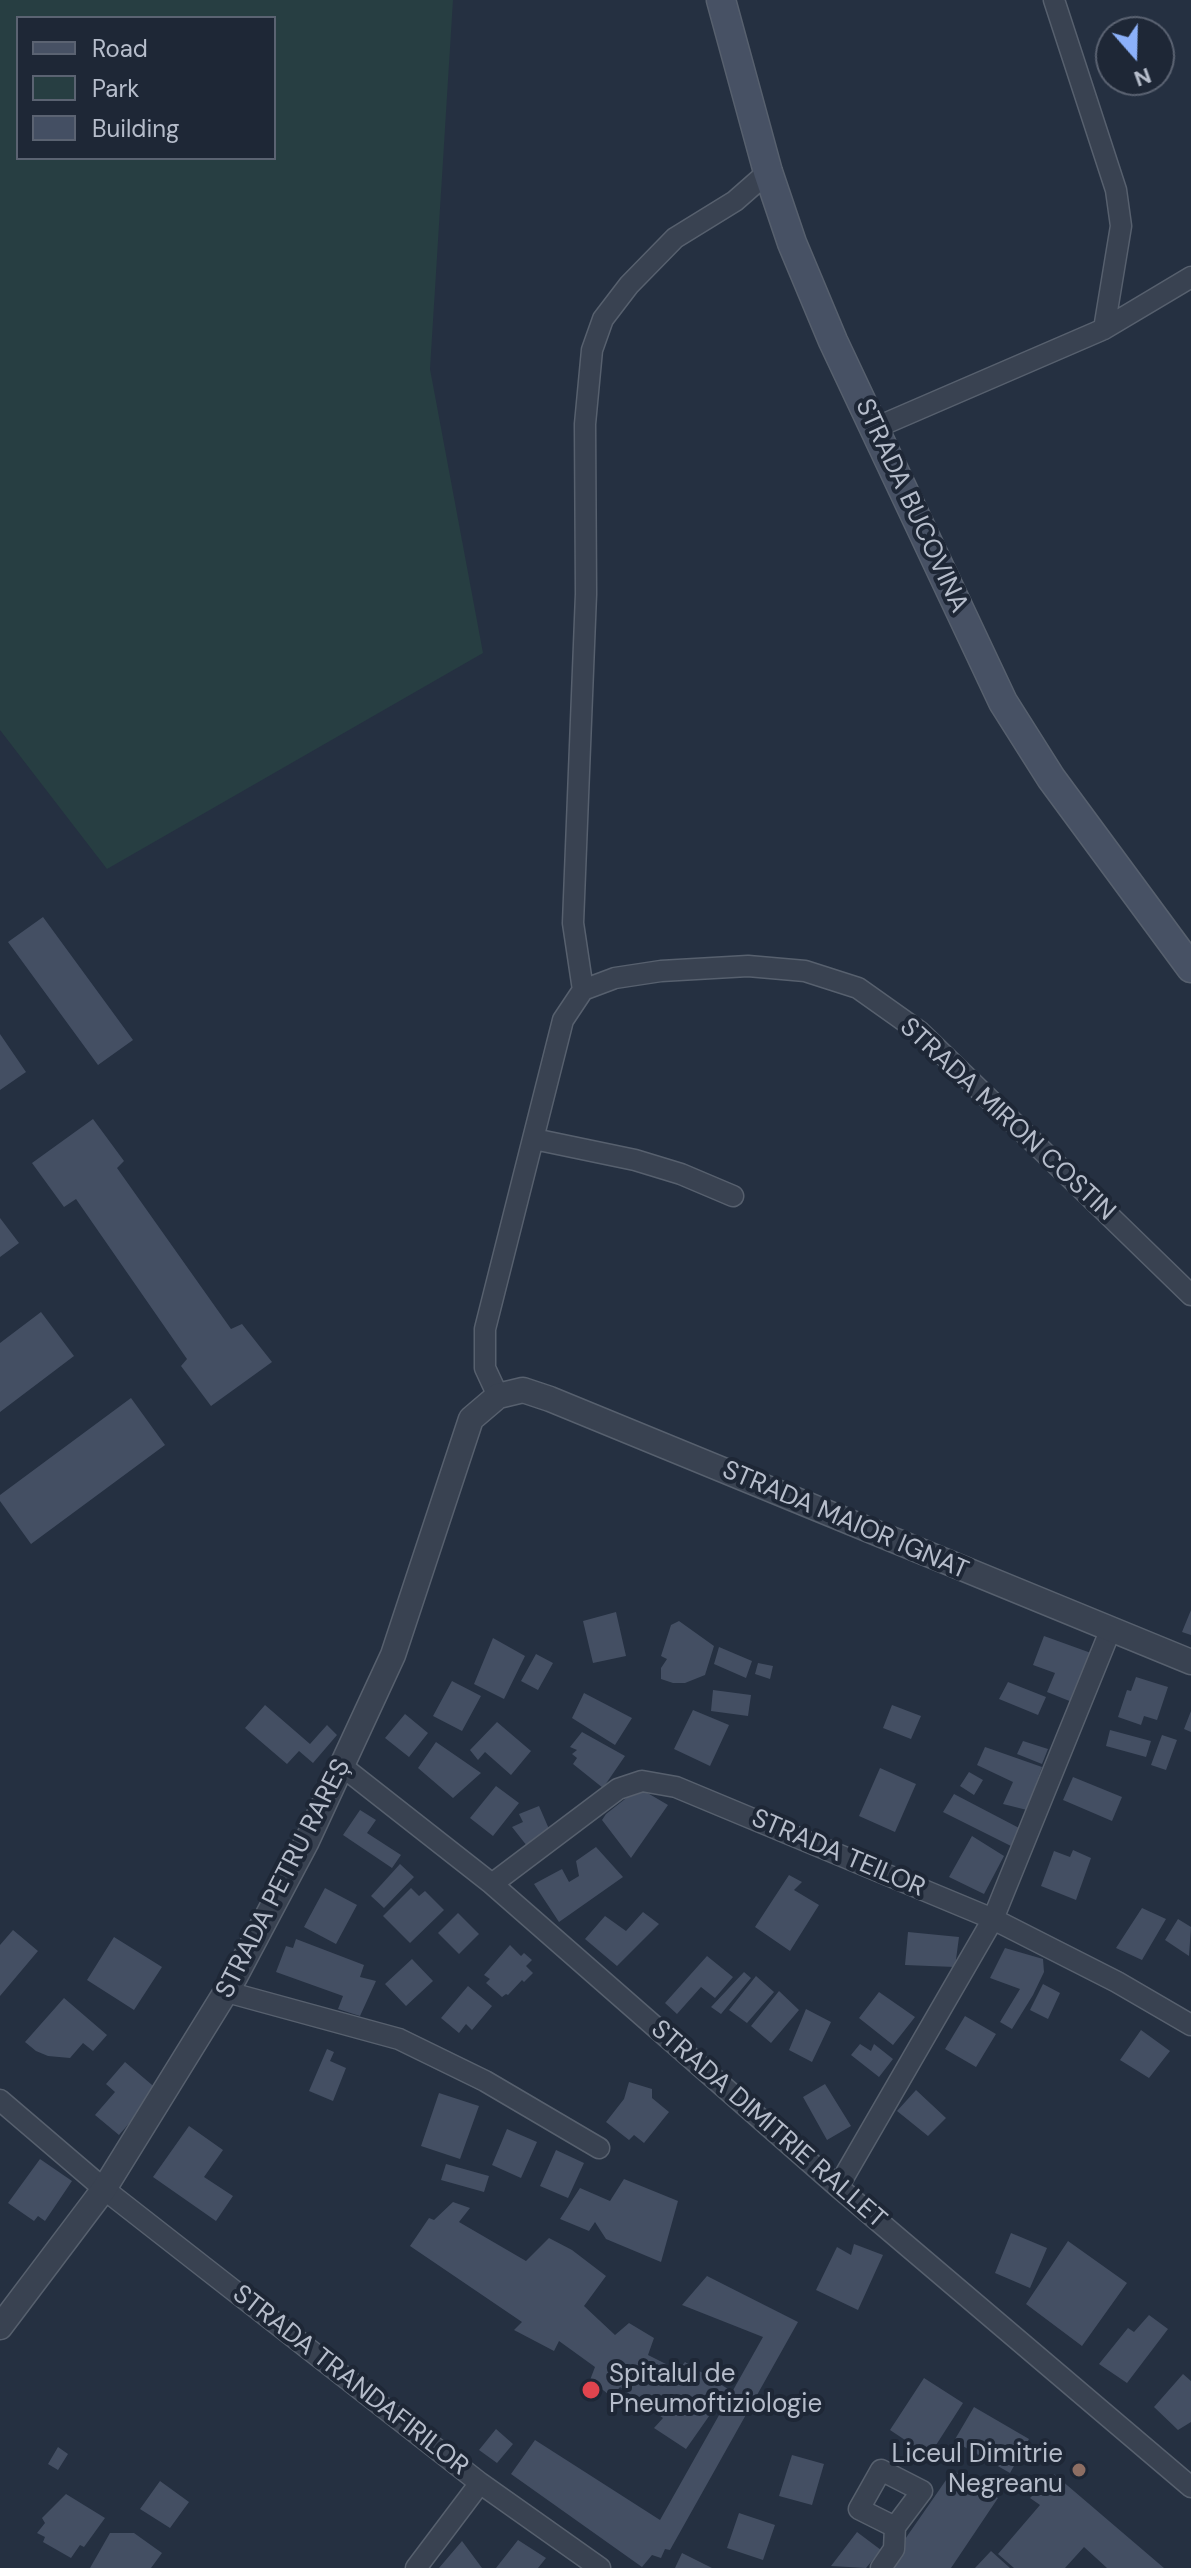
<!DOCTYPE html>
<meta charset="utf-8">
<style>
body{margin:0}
#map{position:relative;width:1191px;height:2568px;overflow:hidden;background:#253041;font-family:"DM Sans",sans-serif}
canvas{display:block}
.legend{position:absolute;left:16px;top:16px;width:260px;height:144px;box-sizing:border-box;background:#1e2736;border:2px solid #5b6372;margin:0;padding:10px 14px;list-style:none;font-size:24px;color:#b6bdcb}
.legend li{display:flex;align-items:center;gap:16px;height:40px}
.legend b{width:40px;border:2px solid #5b6372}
.north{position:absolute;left:1095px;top:16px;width:80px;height:80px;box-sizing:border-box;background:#1e2736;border:2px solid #5b6372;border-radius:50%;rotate:160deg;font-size:22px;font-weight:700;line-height:32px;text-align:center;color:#b6bdcb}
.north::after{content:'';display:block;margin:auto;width:28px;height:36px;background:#8cb1fa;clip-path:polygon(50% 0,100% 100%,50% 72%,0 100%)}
</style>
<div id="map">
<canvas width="1191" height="2568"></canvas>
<ul class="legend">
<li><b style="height:10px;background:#475164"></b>Road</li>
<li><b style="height:22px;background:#273e42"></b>Park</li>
<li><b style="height:22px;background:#444f63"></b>Building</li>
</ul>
<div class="north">N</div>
</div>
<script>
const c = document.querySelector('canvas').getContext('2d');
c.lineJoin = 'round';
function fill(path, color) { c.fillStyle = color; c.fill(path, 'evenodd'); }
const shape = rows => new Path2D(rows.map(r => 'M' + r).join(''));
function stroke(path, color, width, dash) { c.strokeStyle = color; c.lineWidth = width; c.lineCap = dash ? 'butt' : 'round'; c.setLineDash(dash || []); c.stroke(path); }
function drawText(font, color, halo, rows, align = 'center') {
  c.font = font + ' "DM Sans",sans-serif'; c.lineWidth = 8; c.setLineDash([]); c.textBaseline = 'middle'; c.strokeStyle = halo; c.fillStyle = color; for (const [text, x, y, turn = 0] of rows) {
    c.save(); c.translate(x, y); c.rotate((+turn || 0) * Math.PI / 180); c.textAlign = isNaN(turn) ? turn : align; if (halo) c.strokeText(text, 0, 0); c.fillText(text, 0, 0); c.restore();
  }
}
fill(shape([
 [0,0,453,0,430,369,483,653,107,869,0,730],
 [18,18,274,18,274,158,18,158]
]), '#273e42');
fill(shape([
 [43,917,133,1040,98,1065,8,942],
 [0,1034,26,1072,0,1090],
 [93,1119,124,1161,117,1168,231,1329,242,1324,272,1362,211,1406,181,1366,187,1359,76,1199,64,1207,32,1163],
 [0,1218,19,1243,0,1257],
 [41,1312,74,1356,0,1412,0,1343],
 [131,1398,165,1445,31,1544,0,1501,0,1495],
 [1191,1610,1191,1635,1182,1632],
 [616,1612,626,1656,593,1663,583,1621],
 [679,1621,714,1646,705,1675,685,1683,673,1683,661,1679,661,1668,667,1659,661,1656,671,1625],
 [1044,1636,1091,1653,1072,1702,1047,1692,1055,1673,1033,1665],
 [493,1638,525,1656,504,1699,474,1684],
 [719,1647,752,1661,746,1678,714,1664],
 [536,1654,553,1663,538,1690,521,1681],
 [758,1663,773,1666,770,1679,755,1674],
 [1136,1677,1168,1687,1157,1720,1144,1716,1141,1725,1118,1717,1127,1690,1131,1691],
 [452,1681,481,1696,462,1731,433,1716],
 [1008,1682,1046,1697,1038,1715,999,1699],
 [713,1690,751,1695,748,1716,711,1711],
 [584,1693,632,1718,615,1745,572,1718],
 [265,1705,310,1744,327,1725,337,1735,313,1763,299,1751,287,1764,245,1728],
 [892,1705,921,1716,911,1739,883,1728],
 [693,1710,729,1725,710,1766,674,1749],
 [1191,1711,1191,1732,1184,1729],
 [405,1714,428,1733,409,1757,385,1738],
 [497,1722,531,1751,511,1775,485,1752,478,1760,470,1750],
 [1110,1730,1151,1741,1146,1757,1106,1746],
 [582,1732,625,1756,603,1788,573,1764,577,1758,572,1754,577,1750,570,1747],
 [1162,1735,1177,1740,1166,1770,1151,1765],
 [1023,1741,1048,1749,1042,1764,1017,1754],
 [436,1742,481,1773,453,1798,418,1768],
 [985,1747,1042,1767,1027,1810,1003,1804,1013,1782,977,1765],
 [880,1768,916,1784,895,1832,859,1816],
 [969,1772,983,1780,974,1795,960,1786],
 [1073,1777,1122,1797,1112,1821,1063,1800],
 [496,1786,519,1803,493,1836,470,1818],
 [639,1788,668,1805,631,1858,602,1820,606,1814],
 [954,1794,1021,1829,1013,1847,943,1812],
 [539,1806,549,1829,527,1846,512,1827,523,1822,519,1814],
 [360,1810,376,1820,367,1833,401,1855,392,1868,343,1835],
 [972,1836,1004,1856,984,1894,949,1877],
 [596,1847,623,1877,559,1922,534,1884,562,1869,569,1882,579,1876,576,1861],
 [1073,1850,1091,1858,1076,1900,1041,1886,1054,1851,1070,1857],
 [400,1864,414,1877,384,1908,371,1896],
 [789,1875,802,1882,794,1890,819,1905,790,1951,755,1927],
 [325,1888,357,1905,336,1944,304,1927],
 [411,1888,419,1896,425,1891,444,1910,410,1943,383,1916],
 [1142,1908,1166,1919,1142,1960,1116,1948],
 [643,1912,659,1924,617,1966,585,1939,605,1916,626,1931],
 [458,1913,479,1934,459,1954,438,1933],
 [1178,1919,1191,1927,1189,1956,1165,1940],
 [13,1930,38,1951,0,1996,0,1945],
 [908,1932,959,1937,955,1967,905,1965],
 [114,1937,162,1967,134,2010,87,1980],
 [296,1939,364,1965,360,1977,376,1981,360,2016,338,2009,343,1996,276,1972,286,1946,293,1948],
 [510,1945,521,1956,524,1953,532,1960,526,1966,533,1973,524,1982,522,1980,508,1995,506,1994,502,1997,486,1983,490,1979,484,1975],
 [1005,1948,1043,1959,1044,1972,1033,1995,1012,2029,1000,2022,1020,1989,990,1978],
 [707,1956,733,1977,715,1998,701,1987,677,2014,665,2003],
 [412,1959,433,1981,406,2006,385,1984],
 [744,1972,751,1978,721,2014,711,2007],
 [756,1976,774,1992,747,2023,729,2010],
 [1043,1984,1060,1993,1048,2019,1030,2010],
 [468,1986,492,2006,472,2030,466,2024,459,2033,441,2018],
 [779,1991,799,2010,771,2043,751,2026],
 [879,1992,915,2017,893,2045,859,2018],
 [64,1998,107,2035,93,2051,83,2043,70,2058,48,2056,36,2051,25,2042],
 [806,2009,831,2022,812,2062,789,2050],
 [965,2016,996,2034,976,2067,945,2049],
 [1141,2030,1170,2051,1149,2078,1120,2060],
 [860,2044,871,2051,874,2044,893,2059,879,2077,851,2055],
 [327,2049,334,2052,330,2061,346,2068,333,2101,309,2091],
 [125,2062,158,2090,119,2135,95,2115,115,2092,106,2084],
 [629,2082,652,2089,652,2098,669,2112,644,2143,634,2135,629,2140,606,2122,624,2099],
 [825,2084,851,2126,827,2140,803,2097],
 [916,2090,946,2118,928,2136,897,2111],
 [439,2093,479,2106,460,2159,421,2146],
 [189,2126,223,2150,204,2177,233,2196,216,2221,153,2177],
 [507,2129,537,2142,521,2178,492,2165],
 [556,2150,584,2163,568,2198,540,2186],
 [40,2159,72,2181,45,2221,38,2216,34,2221,8,2203],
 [446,2164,489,2176,484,2192,441,2180],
 [624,2179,678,2201,661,2262,606,2239,595,2222,589,2231,560,2219,580,2188,610,2201],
 [453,2202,470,2208,459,2222,526,2261,549,2238,572,2250,606,2276,584,2306,615,2335,629,2323,654,2338,648,2355,678,2370,685,2362,728,2389,686,2449,654,2428,663,2418,620,2387,612,2397,590,2380,595,2367,559,2341,554,2351,514,2330,522,2322,410,2246,429,2218,434,2220],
 [1011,2233,1047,2248,1030,2288,995,2273],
 [1068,2241,1127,2283,1082,2346,1026,2304],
 [854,2244,883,2255,858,2310,816,2290,837,2247,851,2255],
 [707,2276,798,2322,670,2550,665,2549,661,2558,652,2555,642,2567,511,2474,535,2440,660,2520,763,2337,682,2305],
 [1149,2315,1168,2329,1127,2383,1099,2364,1128,2328,1134,2332],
 [1183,2374,1191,2381,1191,2422,1178,2430,1154,2407],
 [924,2378,963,2403,929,2456,890,2430],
 [974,2407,1029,2439,1010,2473,954,2441],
 [496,2429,513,2444,497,2463,479,2450],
 [58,2447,68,2454,58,2470,48,2464],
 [792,2455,824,2464,812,2505,779,2496],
 [953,2470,998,2498,951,2568,885,2568],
 [1054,2474,1164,2568,1107,2568,1084,2547,1065,2568,1014,2568,998,2554,1040,2505,1030,2498],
 [160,2481,189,2502,170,2528,140,2509],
 [66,2494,105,2518,84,2547,80,2545,71,2558,43,2542,45,2537,37,2533,45,2523,42,2518],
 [739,2513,775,2525,763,2560,727,2548],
 [857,2532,881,2550,866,2568,831,2566],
 [110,2533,134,2533,162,2553,151,2568,90,2568],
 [518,2540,546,2558,538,2568,496,2568],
 [462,2541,482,2568,439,2568],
 [991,2551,1010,2568,975,2568],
 [682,2553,712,2568,675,2568]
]), '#444f63');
const minor = shape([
 [1054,0,1116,190,1121,226,1104,329],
 [875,428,1104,329,1191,277],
 [583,990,573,923,586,594,585,424,592,350,603,319,629,285,675,238,735,201,768,172],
 [534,1139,635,1160,681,1174,733,1196],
 [498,1396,485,1368,485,1329,563,1020,583,990,615,978,661,971,748,966,805,971,858,988,920,1032,1191,1295],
 [343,1767,492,1884,838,2187,1191,2487],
 [492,1884,618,1789,642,1781,676,1787,993,1919,1117,1982,1191,2025],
 [227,1992,399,2039,485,2081,599,2148],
 [0,2100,104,2189,480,2483,600,2568],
 [838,2187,993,1919,1110,1631],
 [416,2568,480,2483],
 [881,2568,894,2549,895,2527,922,2491,881,2470,859,2509,895,2527]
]);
const tertiary = shape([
 [0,2327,104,2189,235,1977,306,1843,393,1655,471,1419,498,1396,523,1390,550,1399,1191,1662]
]);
const secondary = shape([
 [721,0,768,172,792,243,833,341,1003,702,1051,778,1191,968]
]);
stroke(minor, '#57606e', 23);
stroke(tertiary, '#57606e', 27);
stroke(secondary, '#57606e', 31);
stroke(minor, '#394251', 20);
stroke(tertiary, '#394251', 24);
stroke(secondary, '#475164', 28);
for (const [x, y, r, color] of [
 [591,2390,10,"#e0444e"],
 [1079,2470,8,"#8d6e63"]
]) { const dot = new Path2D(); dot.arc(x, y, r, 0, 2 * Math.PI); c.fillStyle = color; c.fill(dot); stroke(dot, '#1e2736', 3); }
drawText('26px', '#b6bdcb', '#1e2736', [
 ["STRADA BUCOVINA",911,506,65],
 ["STRADA MIRON COSTIN",1007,1120,43],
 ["STRADA MAIOR IGNAT",845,1521,23],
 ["STRADA TEILOR",838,1854,23],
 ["STRADA PETRU RAREȘ",284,1879,-63],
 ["STRADA DIMITRIE RALLET",768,2125,41],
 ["STRADA TRANDAFIRILOR",350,2381,38]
]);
drawText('26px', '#b6bdcb', '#1e2736', [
 ["Spitalul de",609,2375],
 ["Pneumoftiziologie",609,2405],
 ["Liceul Dimitrie",1063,2455,"right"],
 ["Negreanu",1063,2485,"right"]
], 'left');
</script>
